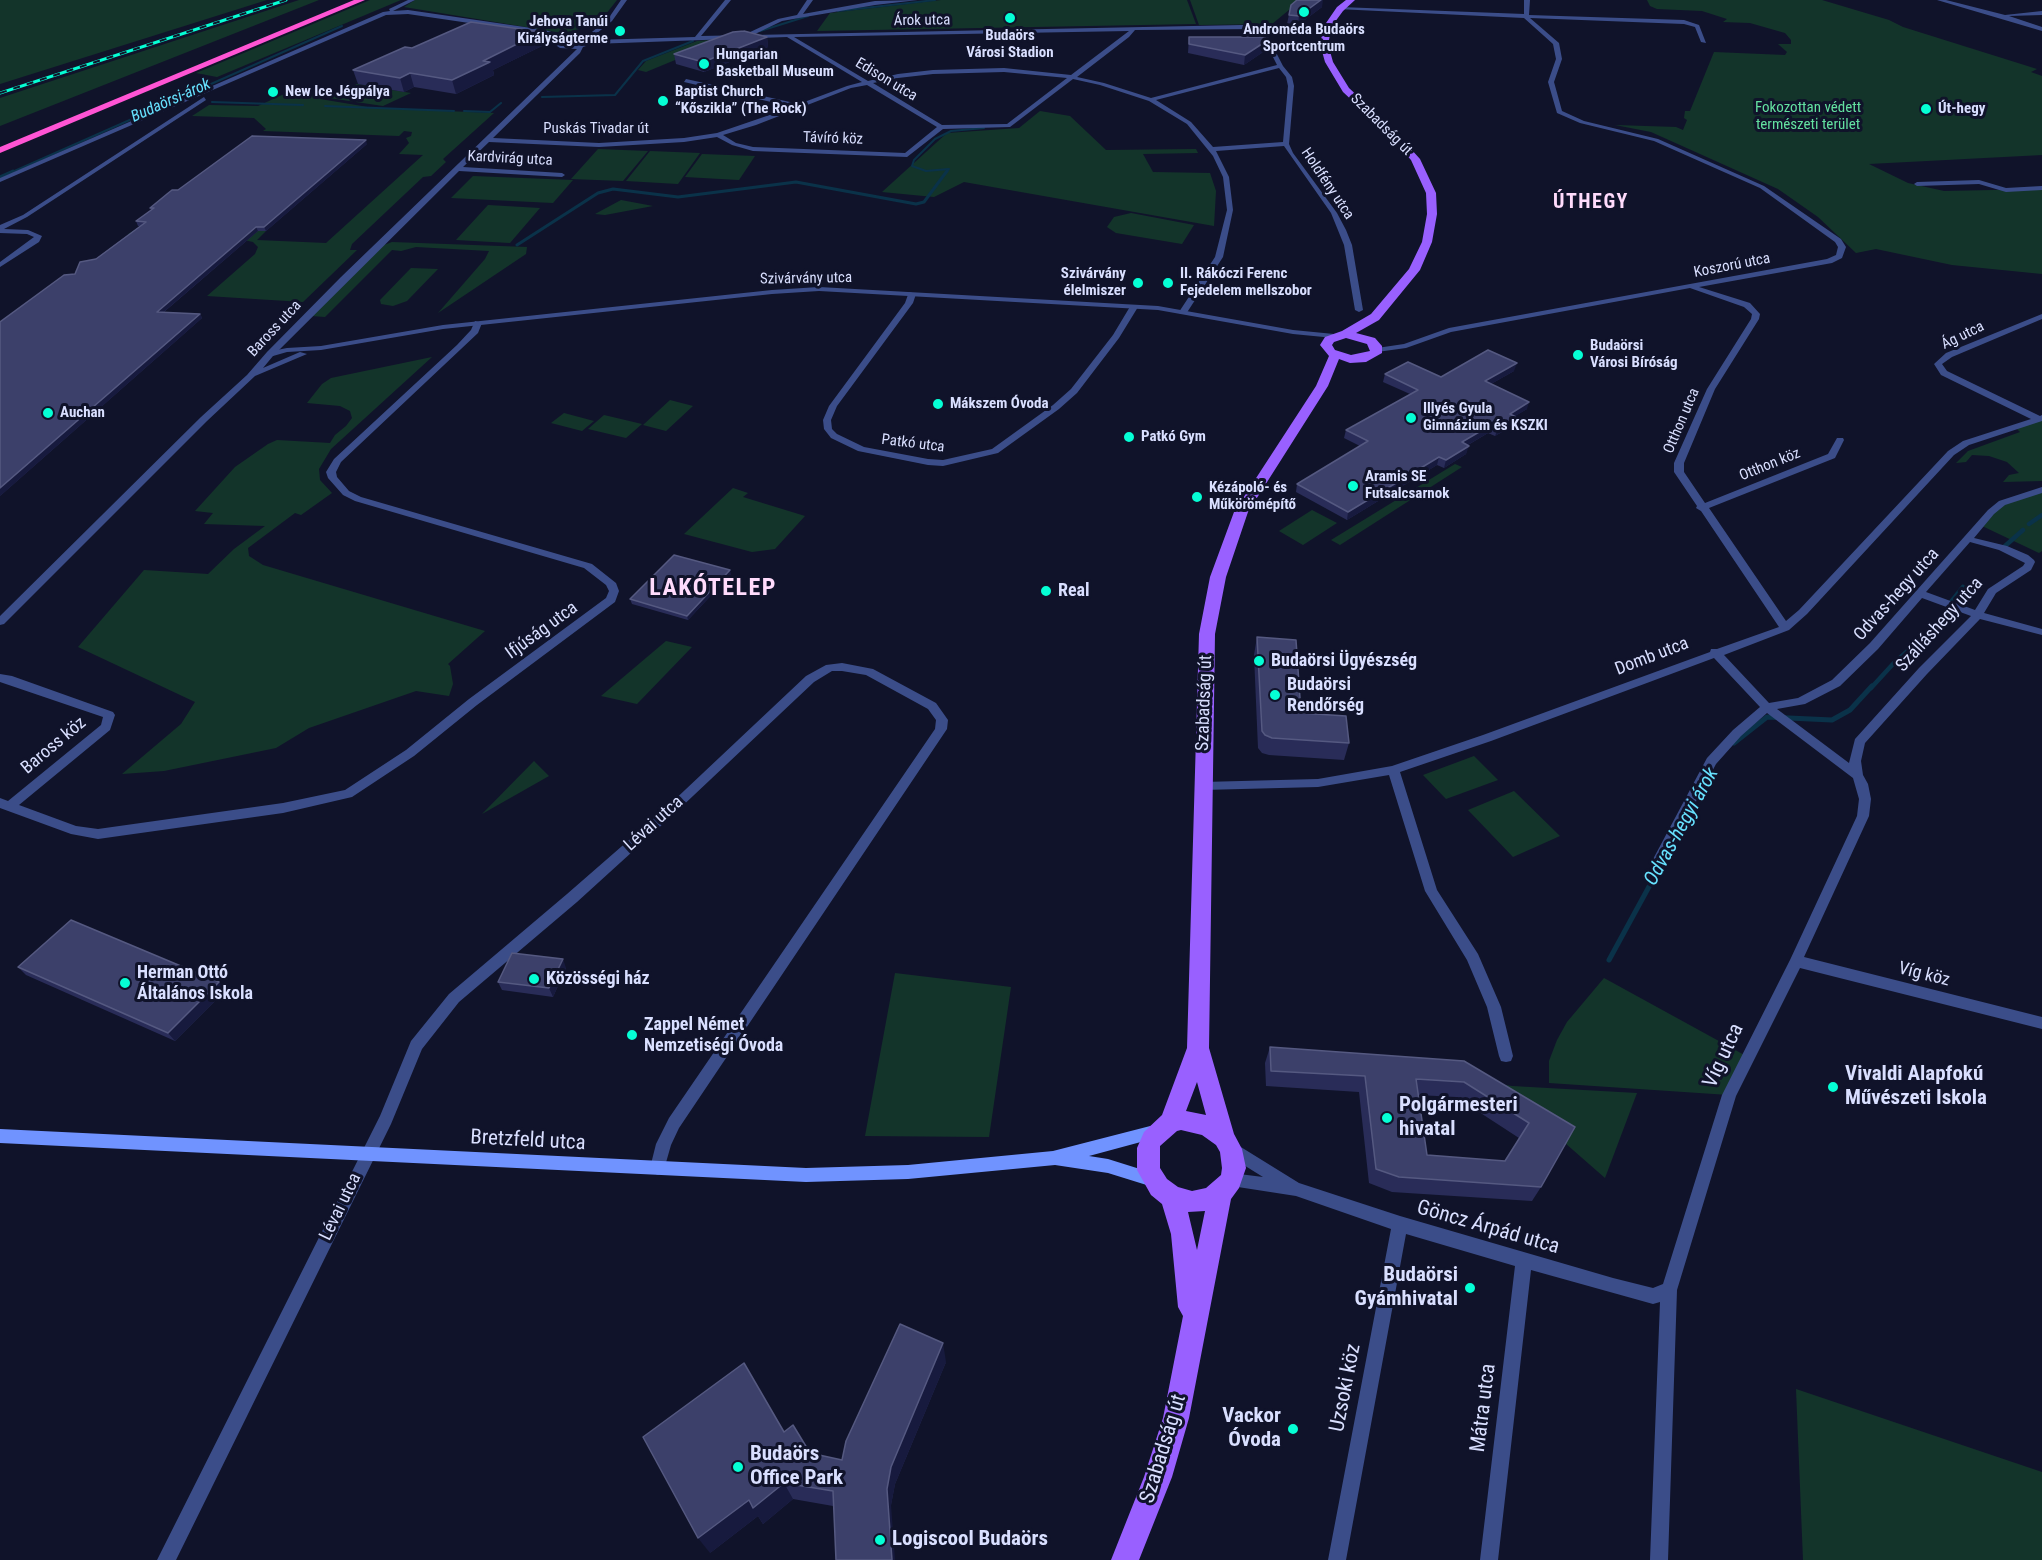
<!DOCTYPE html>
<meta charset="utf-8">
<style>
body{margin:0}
canvas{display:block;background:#10132a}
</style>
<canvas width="2042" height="1560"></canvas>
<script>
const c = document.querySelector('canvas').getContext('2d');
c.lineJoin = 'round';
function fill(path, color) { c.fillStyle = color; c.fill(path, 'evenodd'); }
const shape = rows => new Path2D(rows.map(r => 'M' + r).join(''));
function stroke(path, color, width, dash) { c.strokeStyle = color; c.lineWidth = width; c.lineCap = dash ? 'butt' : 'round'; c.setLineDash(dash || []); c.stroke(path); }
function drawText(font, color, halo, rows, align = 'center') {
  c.font = font + ' "Roboto Condensed",sans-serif'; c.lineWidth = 6; c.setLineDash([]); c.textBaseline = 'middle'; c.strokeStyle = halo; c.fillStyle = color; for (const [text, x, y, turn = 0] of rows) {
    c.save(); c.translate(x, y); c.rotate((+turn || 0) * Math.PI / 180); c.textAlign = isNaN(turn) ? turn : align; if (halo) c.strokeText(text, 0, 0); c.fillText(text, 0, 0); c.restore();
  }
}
fill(shape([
 [0,0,267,0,0,84],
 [299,0,319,0,0,126,0,98],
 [370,0,401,0,217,77,196,73],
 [415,0,617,0,602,19,584,28,562,33,404,7],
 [941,0,1187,0,1196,24,817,31,830,13],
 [1190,0,1301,0,1272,24,1199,25],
 [1647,0,1822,0,1889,20,1903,27,2037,69,2031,72,2042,76,2042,155,1869,164,1908,183,1944,191,2042,189,2042,274,1952,265,1876,249,1856,253,1818,217,1778,189,1651,132,1615,125,1676,127,1683,130,1687,120,1684,118,1685,111,1690,111,1714,52,1785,55,1787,52,1778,44,1791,44,1791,40,1785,33,1750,23,1723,22,1727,19,1702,11,1657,9,1650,6],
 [726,39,646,72,638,70,646,61,697,41],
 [357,84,388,89,375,96,363,94,373,97,392,90,411,93,383,106,329,98],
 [295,89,329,94,320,99,374,108,494,113,443,159,446,162,431,176,423,177,352,244,350,250,357,250,303,302,207,296,255,254,258,247,253,242,239,239,128,234,141,226,266,231,257,240,326,243,423,155,399,154,409,143,406,138,411,136,412,132,404,131,399,136,263,131,266,129,254,118,192,116,209,105,258,106],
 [1040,111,1070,116,1106,150,1196,149,1198,153,1143,154,1153,172,1210,173,1216,191,1214,226,964,182,934,197,882,192,947,133,1019,128],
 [598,149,648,151,623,181,571,179],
 [650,151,700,153,678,184,626,181],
 [702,154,755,156,739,180,685,177],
 [473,176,573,180,553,203,451,198],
 [621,200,653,206,605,215,595,214],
 [488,205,540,208,510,243,456,240],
 [1131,213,1194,225,1182,244,1116,233,1107,227,1114,217],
 [392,242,527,247,526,254,438,313,485,259,489,251,416,247,401,251,392,250,325,317,312,316,384,245],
 [411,268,438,269,407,301,393,306,381,304,380,300],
 [432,357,331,449,319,469,320,480,332,493,301,515,295,513,248,548,249,556,263,565,485,631,448,664,450,666,453,684,449,696,416,691,309,728,276,748,164,771,122,774,181,724,195,702,78,647,144,570,208,574,234,549,265,526,204,524,213,513,195,511,235,467,268,444,277,440,330,443,335,435,346,426,352,418,350,411,340,406,307,403,322,384,331,378],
 [670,400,693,406,666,431,643,425],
 [564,413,594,421,582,431,551,423],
 [604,415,642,424,626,438,588,429],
 [2042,418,2042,481,2003,482,2009,475,2019,473,2007,462,1989,456,1972,455,1966,462,1956,463,1968,451,2020,432,2015,427],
 [1455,464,1462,467,1340,545,1331,540],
 [733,488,748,493,743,497,805,516,775,549,752,552,684,534],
 [2042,490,2042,551,2039,553,1980,525,2002,503],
 [1312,510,1337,523,1303,545,1279,531],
 [666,641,692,647,637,704,601,696],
 [1474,756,1498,780,1446,799,1423,775],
 [534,761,549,776,482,814],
 [1514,791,1560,836,1513,857,1468,810],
 [895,973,1011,987,989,1137,865,1136],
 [1604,978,1748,1057,1729,1095,1549,1083,1549,1061,1557,1040,1567,1022],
 [1456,1077,1512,1086,1637,1093,1605,1178,1565,1143],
 [1796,1389,2042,1472,2042,1560,1803,1560]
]), '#13342a');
stroke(shape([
 [838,11,935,0],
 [760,31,808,16],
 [542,97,615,95,643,61,693,41],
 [212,102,303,105],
 [325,106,454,111],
 [464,111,490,112,501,103],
 [10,173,342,26],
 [946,173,949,169,926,171,912,166,914,160,935,139,951,131,984,128]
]), '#0a3249', 2);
stroke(shape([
 [0,177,13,171],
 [517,245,598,193,613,189,678,197,796,182,916,204,924,202,947,171]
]), '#0a3249', 3);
stroke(shape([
 [2029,524,2042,515],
 [2005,546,2023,530],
 [1951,602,1963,587],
 [1871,688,1893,664,1941,621,1947,610]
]), '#0a3249', 4.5);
stroke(shape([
 [1734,743,1767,717,1832,720,1850,710,1872,686],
 [1609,960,1663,861]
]), '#0a3249', 5);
fill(shape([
 [408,0,415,0,393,11,408,10,545,30,567,37,587,36,608,19,621,0,627,0,612,21,591,38,593,40,695,37,725,0,731,0,701,36,748,35,748,33,778,19,797,15,807,0,813,0,803,14,875,1,918,0,875,5,799,18,782,21,753,35,1242,25,1273,25,1328,31,1326,34,1264,29,1283,66,1292,77,1294,86,1289,144,1293,153,1337,213,1346,230,1352,245,1363,310,1359,312,1355,310,1344,245,1331,213,1284,146,1216,151,1229,177,1233,210,1223,257,1186,314,1180,314,1179,312,1215,257,1227,210,1223,177,1213,156,1187,124,1149,101,1100,85,1073,79,1010,127,943,129,907,157,753,151,732,145,717,137,684,142,599,147,489,142,463,167,562,173,565,175,562,177,459,171,273,356,267,356,267,352,341,277,577,49,560,48,554,44,561,39,544,34,408,14,386,15,0,182,0,178,383,12,390,11,389,9,408,0],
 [1259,29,1277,65,1151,98,1104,83,1077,77,1129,37,1135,30,1259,29],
 [1129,31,1071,75,1004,68,933,70,898,74,868,81,794,37,1129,31],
 [787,37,862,82,847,86,799,104,686,79,684,82,793,107,717,133,684,138,599,143,493,138,580,53,583,47,592,44,787,37],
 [578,39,588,41,574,46,561,44,564,41,578,39],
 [1279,68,1286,77,1288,86,1283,142,1213,147,1191,122,1156,100,1279,68],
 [1004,72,1067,78,1007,124,942,125,873,83,898,78,933,74,1004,72],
 [867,85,937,127,905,153,753,147,736,143,723,135,756,125,851,88,867,85],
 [1524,0,1530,0,1529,15,1684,20,1699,25,1706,43,1701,42,1695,27,1684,24,1530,18,1559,43,1562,59,1554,82,1562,111,1584,121,1658,139,1764,186,1841,239,1846,247,1842,258,1832,263,1699,287,1750,303,1760,314,1759,319,1715,389,1684,463,1684,472,1705,503,1828,454,1837,438,1843,438,1844,440,1835,458,1709,508,1786,621,1799,610,1948,451,1963,441,2031,419,1941,375,1934,364,1946,353,2042,314,2042,319,1952,357,1942,364,1947,371,2040,416,2042,415,2042,421,1969,445,1954,455,1807,614,1789,630,1724,655,1769,703,1798,698,1832,680,1870,643,1988,510,1999,501,2042,487,2042,493,2005,505,1994,514,1974,538,2007,546,2028,555,2034,560,2035,562,2031,570,1996,593,1984,613,2042,629,2042,635,1980,619,1927,674,1865,743,1861,761,1863,775,1868,784,1871,799,1869,816,1804,957,2042,1017,2042,1029,1800,968,1736,1096,1677,1290,1668,1560,1650,1560,1660,1302,1653,1304,1531,1270,1498,1560,1480,1560,1515,1266,1406,1234,1346,1560,1328,1560,1391,1229,1296,1196,1225,1185,1223,1180,1225,1175,1231,1173,1263,1177,1226,1154,1223,1149,1226,1144,1231,1142,1236,1144,1299,1183,1400,1216,1613,1278,1653,1288,1663,1284,1722,1095,1790,960,1857,816,1859,799,1853,778,1767,713,1741,736,1716,764,1662,866,1652,866,1651,863,1707,758,1733,730,1760,707,1714,658,1491,741,1400,772,1437,890,1478,954,1501,1007,1513,1056,1511,1061,1506,1062,1501,1061,1499,1056,1487,1007,1467,960,1425,891,1389,775,1318,787,1203,790,1197,786,1203,782,1318,779,1392,766,1483,735,1710,652,1711,649,1717,649,1779,627,1701,511,1696,508,1697,506,1674,472,1674,463,1707,389,1751,319,1752,314,1744,307,1690,288,1451,332,1406,348,1377,352,1373,350,1377,348,1404,344,1449,328,1827,259,1836,255,1838,247,1835,242,1760,188,1654,141,1580,123,1557,113,1548,82,1556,59,1553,44,1524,18,1337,9,1340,7,1524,14,1524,0],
 [1970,542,1999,550,2025,563,2023,566,1988,589,1975,610,1926,592,1970,542],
 [1922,598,1971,616,1919,668,1855,739,1849,763,1777,709,1805,704,1840,686,1878,649,1922,598],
 [1937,0,1946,0,2005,15,2042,11,2042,15,2009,16,2042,27,2042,31,1937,0],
 [204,97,206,100,27,217,4,229,28,230,42,236,39,242,0,267,0,262,34,237,27,234,0,233,0,225,23,215,204,97],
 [1979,180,2006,188,2042,186,2042,190,2006,192,1979,184,1917,186,1914,184,1917,182,1979,180],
 [909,292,916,294,913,303,837,406,831,420,832,429,837,434,864,447,928,459,943,460,992,449,1053,405,1071,389,1113,335,1131,305,1138,307,1119,338,1077,393,1059,409,998,453,943,466,928,465,858,451,831,438,824,429,823,420,829,406,905,303,909,292],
 [475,321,482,323,478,333,341,462,336,472,337,477,349,491,361,497,592,564,616,583,619,591,615,602,477,705,414,756,352,797,283,813,98,839,71,834,0,808,0,798,8,801,101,725,103,717,0,682,0,674,12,676,113,712,115,715,110,730,19,805,76,826,98,829,283,803,345,790,406,750,469,699,606,598,609,591,606,585,584,568,355,501,343,495,328,478,326,472,334,459,457,345,471,330,475,321],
 [842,663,873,669,936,703,948,720,947,729,679,1128,671,1145,663,1173,658,1175,653,1173,650,1168,656,1144,669,1118,935,729,936,720,928,709,866,675,842,671,832,671,814,682,676,812,577,902,459,1002,422,1049,391,1124,176,1560,157,1560,380,1116,411,1041,449,994,567,894,668,806,806,676,826,665,842,663]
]), '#3b4d89');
fill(shape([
 [819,287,1158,306,1293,330,1334,334,1338,336,1334,338,1293,334,1158,310,819,291,772,294,443,329,321,350,287,352,273,356,263,368,300,352,307,354,255,376,207,421,4,624,0,625,0,616,201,417,247,375,267,352,287,348,321,346,443,325,772,290,819,287]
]), '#3b4d89');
fill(shape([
 [1158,1124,1163,1126,1166,1131,1163,1136,1089,1156,1108,1159,1159,1175,1161,1180,1159,1185,1153,1187,1108,1173,1055,1165,908,1179,806,1182,0,1143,0,1129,806,1168,908,1165,1053,1151,1158,1124]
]), '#7093ff');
fill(shape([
 [1346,0,1355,0,1343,11,1332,26,1328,44,1333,62,1349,88,1392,128,1420,159,1436,193,1437,214,1432,242,1420,270,1379,320,1356,333,1375,338,1382,346,1382,353,1366,362,1350,363,1339,359,1328,386,1248,512,1226,577,1215,634,1209,1048,1234,1134,1242,1149,1246,1168,1239,1188,1231,1199,1189,1418,1172,1477,1139,1560,1111,1560,1144,1477,1163,1418,1183,1316,1178,1307,1171,1234,1162,1204,1151,1195,1137,1170,1137,1148,1144,1132,1162,1115,1187,1048,1199,634,1210,577,1234,512,1316,386,1329,356,1320,345,1325,337,1342,331,1371,314,1409,269,1422,242,1427,214,1426,193,1411,160,1386,132,1343,92,1325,62,1320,44,1324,26,1337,7,1346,0],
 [1346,338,1367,344,1370,351,1351,355,1335,350,1332,345,1334,342,1346,338],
 [1197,1082,1206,1115,1186,1111,1197,1082],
 [1181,1130,1202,1135,1216,1145,1220,1152,1222,1168,1221,1175,1206,1188,1192,1191,1178,1187,1167,1179,1160,1168,1160,1146,1177,1131,1181,1130],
 [1205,1211,1197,1250,1188,1212,1205,1211]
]), '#9960ff');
fill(shape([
 [354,0,365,0,0,153,0,147,354,0]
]), '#ff54d4');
const rail = shape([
 [0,93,286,0]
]);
stroke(rail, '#05ffd5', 3);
stroke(rail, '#10132a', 2, [7]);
fill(shape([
 [1291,5,1322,7,1298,25,1287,24],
 [767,37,768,47,704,72,676,64,674,54],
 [1189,37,1266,50,1244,65,1188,53],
 [544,45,493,70,494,75,456,94,414,87,404,92,358,84,353,70,412,48],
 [367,144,266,231,258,231,164,312,200,314,202,318,0,496,75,274,140,226,138,226,136,221,151,210,150,208,178,190],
 [1514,371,1491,384,1527,409,1515,416,1516,417,1514,425,1495,436,1488,433,1468,445,1466,454,1444,468,1437,465,1347,520,1296,492,1297,484,1360,446,1344,438,1346,430,1410,394,1383,382,1385,374,1441,377],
 [731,574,688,620,632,604,630,599],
 [1257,637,1301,713,1349,743,1344,760,1269,755,1262,753,1258,748,1254,655],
 [18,967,226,990,175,1041,26,975],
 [566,968,553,997,502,990,498,982],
 [1270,1047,1464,1061,1575,1127,1541,1187,1532,1201,1392,1192,1369,1183,1359,1092,1266,1086,1265,1063],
 [1418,1095,1456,1097,1519,1138,1505,1161,1427,1155],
 [946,1362,895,1484,891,1505,833,1506,793,1499,763,1524,758,1516,710,1553,784,1432,810,1453,842,1460]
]), '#292c58');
fill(shape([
 [1321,0,1323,0,1322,7,1298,25,1299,16],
 [541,32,544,45,493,70,494,75,456,94,452,80,483,61],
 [767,37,768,47,704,72,703,62],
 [1268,40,1266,50,1244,65,1245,55],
 [410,73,414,87,404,92,400,78],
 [366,140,367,144,266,231,264,227],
 [256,227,258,231,159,316,157,312],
 [200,314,202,318,0,496,0,488],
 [1517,363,1514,371,1482,389,1485,381],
 [1529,402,1527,409,1507,421,1510,414],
 [1516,417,1514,425,1495,436,1498,428],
 [1491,425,1488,433,1459,450,1462,442],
 [1469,446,1466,454,1444,468,1446,460],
 [1439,457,1437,465,1347,520,1348,512],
 [730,570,731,574,688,620,687,616],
 [563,959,566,968,553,997,549,988],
 [219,982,226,990,175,1041,168,1033],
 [943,1343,946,1362,895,1484,891,1505,895,1560,892,1560,887,1489,891,1467],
 [784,1483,793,1499,763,1524,758,1516,710,1553,698,1538,749,1500]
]), '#171a3e');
const building = shape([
 [1297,0,1321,0,1299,16,1289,15,1291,5,1297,0],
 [471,22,541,32,483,61,490,62,452,80,410,73,400,78,353,70,405,47,412,48,471,22],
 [744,31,767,37,703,62,674,54,733,32,744,31],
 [1189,37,1266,37,1268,40,1245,55,1189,44,1189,37],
 [252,136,366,140,264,227,256,227,157,312,200,314,0,488,0,322,64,275,75,274,80,262,96,259,146,222,136,221,154,208,150,208,167,194,172,190,178,190,252,136],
 [1488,350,1517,363,1485,381,1529,402,1510,414,1516,417,1498,428,1491,425,1462,442,1469,446,1446,460,1439,457,1348,512,1297,484,1368,441,1346,430,1418,390,1385,374,1408,362,1441,377,1488,350],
 [674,555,730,570,687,616,630,599,674,555],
 [1257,637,1296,640,1301,713,1346,716,1349,743,1272,738,1265,735,1262,731,1257,637],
 [71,920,219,982,168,1033,18,967,71,920],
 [512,953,563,959,549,988,498,982,512,953],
 [1270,1047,1464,1061,1575,1127,1541,1187,1399,1177,1376,1169,1365,1076,1271,1071,1270,1047],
 [1416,1079,1464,1082,1529,1123,1505,1161,1427,1155,1416,1079],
 [900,1324,943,1343,891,1467,887,1489,892,1560,836,1560,833,1491,784,1483,753,1508,749,1500,698,1538,643,1437,744,1363,784,1432,793,1425,810,1453,842,1460,846,1441,900,1324]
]);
fill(building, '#3c406a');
stroke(building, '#555981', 1.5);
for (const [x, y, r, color] of [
 [1304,12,6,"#05ffd5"],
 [1010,18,6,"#05ffd5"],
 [620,31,6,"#05ffd5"],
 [704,64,6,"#05ffd5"],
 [273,92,6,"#05ffd5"],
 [663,101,6,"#05ffd5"],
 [1926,109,6,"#05ffd5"],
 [1138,283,6,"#05ffd5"],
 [1168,283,6,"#05ffd5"],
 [1578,355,6,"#05ffd5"],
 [938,404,6,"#05ffd5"],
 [48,413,6,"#05ffd5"],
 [1411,418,6,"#05ffd5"],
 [1129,437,6,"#05ffd5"],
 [1353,486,6,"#05ffd5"],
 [1197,497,6,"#05ffd5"],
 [1046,591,6,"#05ffd5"],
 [1259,661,6,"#05ffd5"],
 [1275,695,6,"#05ffd5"],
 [534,979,6,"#05ffd5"],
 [125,983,6,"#05ffd5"],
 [632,1035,6,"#05ffd5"],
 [1833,1087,6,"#05ffd5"],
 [1387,1118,6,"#05ffd5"],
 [1470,1288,6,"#05ffd5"],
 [1293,1429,6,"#05ffd5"],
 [738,1467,6,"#05ffd5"],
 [880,1540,6,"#05ffd5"]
]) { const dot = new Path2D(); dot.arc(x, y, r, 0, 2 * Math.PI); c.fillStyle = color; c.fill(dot); stroke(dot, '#10132a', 2); }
drawText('15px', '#d9dfff', '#10132a', [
 ["Árok utca",922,21,-1],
 ["Edison utca",886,80,31],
 ["Szabadság út",1381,125,45],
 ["Puskás Tivadar út",596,129],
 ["Távíró köz",833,139,2],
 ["Kardvirág utca",510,159,3],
 ["Holdfény utca",1327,184,56],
 ["Koszorú utca",1732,266,-11],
 ["Szivárvány utca",806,279,-1],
 ["Baross utca",275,329,-47],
 ["Ág utca",1963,336,-26],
 ["Otthon utca",1682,421,-67],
 ["Patkó utca",913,444,7],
 ["Otthon köz",1770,465,-22]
]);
drawText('bold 15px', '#d9dfff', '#10132a', [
 ["Jehova Tanúi",608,22,"right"],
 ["Királyságterme",608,39,"right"],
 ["Androméda Budaörs",1304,30,"center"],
 ["Sportcentrum",1304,47,"center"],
 ["Budaörs",1010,36,"center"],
 ["Városi Stadion",1010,53,"center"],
 ["Hungarian",716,55],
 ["Basketball Museum",716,72],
 ["New Ice Jégpálya",285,92],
 ["Baptist Church",675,92],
 ["“Kőszikla” (The Rock)",675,109],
 ["Út-hegy",1938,109],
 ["Szivárvány",1126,274,"right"],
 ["élelmiszer",1126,291,"right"],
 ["II. Rákóczi Ferenc",1180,274],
 ["Fejedelem mellszobor",1180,291],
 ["Budaörsi",1590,346],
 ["Városi Bíróság",1590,363],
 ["Mákszem Óvoda",950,404],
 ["Illyés Gyula",1423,409],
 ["Gimnázium és KSZKI",1423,426],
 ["Auchan",60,413],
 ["Patkó Gym",1141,437],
 ["Aramis SE",1365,477],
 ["Futsalcsarnok",1365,494],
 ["Kézápoló- és",1209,488],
 ["Műkörömépítő",1209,505]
], 'left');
drawText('15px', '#63e1a0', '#10132a', [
 ["Fokozottan védett",1808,108],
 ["természeti terület",1808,125]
]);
drawText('italic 16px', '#67e2ff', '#10132a', [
 ["Budaörsi-árok",171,101,-24]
]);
drawText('bold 18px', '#d9dfff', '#10132a', [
 ["Real",1058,591],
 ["Budaörsi Ügyészség",1271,661],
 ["Budaörsi",1287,685],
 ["Rendőrség",1287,706],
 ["Herman Ottó",137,973],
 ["Általános Iskola",137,994],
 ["Közösségi ház",546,979],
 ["Zappel Német",644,1025],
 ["Nemzetiségi Óvoda",644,1046]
], 'left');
drawText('18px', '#d9dfff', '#10132a', [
 ["Odvas-hegy utca",1897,595,-48],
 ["Szálláshegy utca",1940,625,-48],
 ["Ifjúság utca",542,631,-36],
 ["Domb utca",1652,657,-21],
 ["Szabadság út",1205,703,-88],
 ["Baross köz",54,746,-40],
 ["Lévai utca",654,824,-42],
 ["Víg köz",1924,975,14],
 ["Lévai utca",341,1207,-64]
]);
c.letterSpacing = '1.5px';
drawText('bold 20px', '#ffdbfc', '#10132a', [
 ["ÚTHEGY",1591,203]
]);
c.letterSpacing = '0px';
drawText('italic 20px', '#67e2ff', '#10132a', [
 ["Odvas-hegyi árok",1682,827,-61]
]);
drawText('21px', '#d9dfff', '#10132a', [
 ["Víg utca",1724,1056,-65],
 ["Bretzfeld utca",528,1141,3],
 ["Göncz Árpád utca",1488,1228,16],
 ["Uzsoki köz",1346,1388,-79],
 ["Mátra utca",1484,1408,-83],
 ["Szabadság út",1164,1449,-73]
]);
drawText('bold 21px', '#d9dfff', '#10132a', [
 ["Vivaldi Alapfokú",1845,1075],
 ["Művészeti Iskola",1845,1099],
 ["Polgármesteri",1399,1106],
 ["hivatal",1399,1130],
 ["Budaörsi",1458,1276,"right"],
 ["Gyámhivatal",1458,1300,"right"],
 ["Vackor",1281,1417,"right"],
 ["Óvoda",1281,1441,"right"],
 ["Budaörs",750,1455],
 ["Office Park",750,1479],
 ["Logiscool Budaörs",892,1540]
], 'left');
c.letterSpacing = '1.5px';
drawText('bold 24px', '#ffdbfc', '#10132a', [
 ["LAKÓTELEP",713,589]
]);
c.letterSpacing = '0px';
</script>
